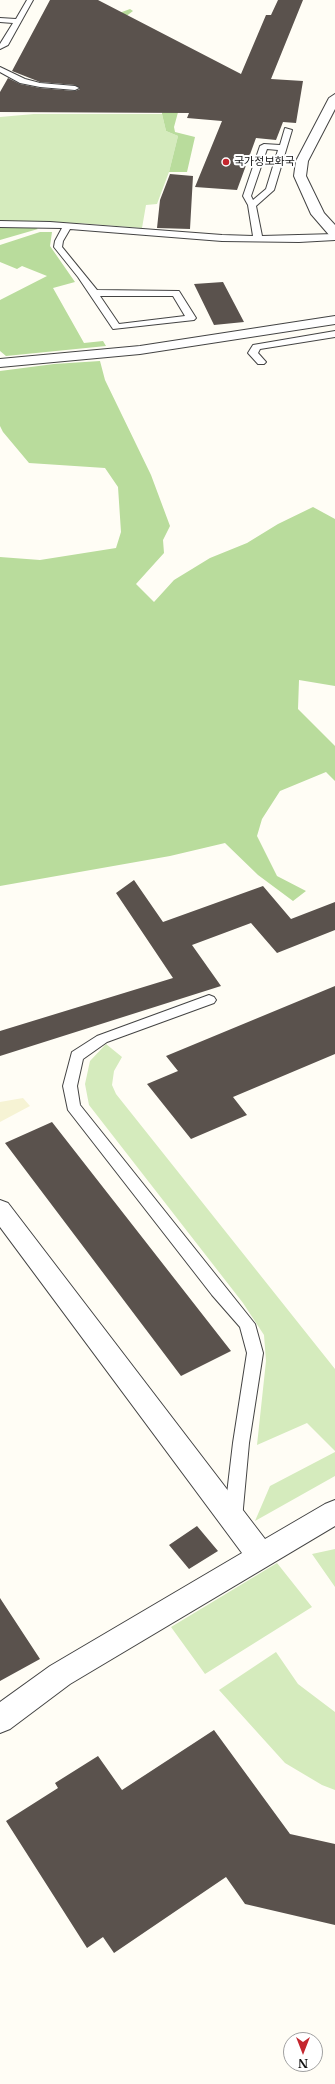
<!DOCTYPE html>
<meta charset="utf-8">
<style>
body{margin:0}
#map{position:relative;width:335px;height:2084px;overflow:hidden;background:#fffdf5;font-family:"Libre Baskerville",serif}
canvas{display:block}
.north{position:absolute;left:283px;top:2032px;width:40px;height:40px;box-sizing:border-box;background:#fff;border:1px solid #a0a0a0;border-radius:50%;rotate:180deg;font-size:11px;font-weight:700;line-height:16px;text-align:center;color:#111}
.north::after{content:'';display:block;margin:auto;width:14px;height:18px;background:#c4262e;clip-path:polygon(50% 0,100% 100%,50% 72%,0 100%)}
</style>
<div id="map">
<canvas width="335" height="2084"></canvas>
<div class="north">N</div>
</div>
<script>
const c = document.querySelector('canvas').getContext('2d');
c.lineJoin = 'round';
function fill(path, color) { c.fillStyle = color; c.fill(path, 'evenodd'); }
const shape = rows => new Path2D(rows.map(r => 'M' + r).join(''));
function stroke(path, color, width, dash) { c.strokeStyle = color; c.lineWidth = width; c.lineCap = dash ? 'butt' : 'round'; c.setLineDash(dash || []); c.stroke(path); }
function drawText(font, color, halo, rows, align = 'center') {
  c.font = font + ' "Libre Baskerville","Noto Sans KR",serif'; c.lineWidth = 4; c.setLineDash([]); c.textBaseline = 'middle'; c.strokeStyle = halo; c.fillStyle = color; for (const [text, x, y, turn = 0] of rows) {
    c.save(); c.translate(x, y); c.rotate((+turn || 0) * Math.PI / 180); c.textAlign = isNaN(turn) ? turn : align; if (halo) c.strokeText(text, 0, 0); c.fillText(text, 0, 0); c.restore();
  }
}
fill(shape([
 [23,1098,30,1106,0,1122,0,1102]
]), '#f6f3d4');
fill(shape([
 [34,114,162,114,166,131,178,136,169,172,157,204,146,205,142,228,78,223,0,221,0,117],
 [106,1044,122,1057,114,1071,112,1085,116,1094,335,1369,335,1451,307,1423,257,1445,266,1361,264,1335,243,1303,89,1105,85,1084,90,1061],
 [335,1452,335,1476,255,1521,270,1486],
 [335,1549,335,1587,312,1554],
 [277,1563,312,1607,205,1674,171,1627],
 [276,1652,298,1684,335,1712,335,1790,322,1785,285,1763,219,1690]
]), '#d5ebbd');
fill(shape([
 [130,9,133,11,108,30,108,34,140,52,150,54,168,53,187,69,183,94,174,127,175,132,195,137,187,172,169,172,178,136,166,131,162,114,166,70,157,65,127,62,121,64,120,77,114,82,52,82,43,76,102,76,104,60,109,58,114,60,135,56,96,34,93,30,86,29,79,32,68,32],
 [0,227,35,227,38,229,0,240],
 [40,232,52,232,50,246,75,282,53,288,84,343,103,341,106,346,6,356,0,351,0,300,47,276,22,266,17,269,0,262,0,245],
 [100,361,105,380,151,475,170,526,163,540,164,553,136,584,154,602,174,580,210,558,247,543,278,524,313,507,335,519,335,686,299,680,298,709,335,746,335,781,326,772,280,791,262,819,257,836,277,876,306,891,293,901,258,875,225,843,170,856,0,886,0,557,40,560,116,548,121,532,118,487,105,468,29,463,3,432,0,426,0,371,54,364]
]), '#b9dc9c');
fill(shape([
 [50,0,98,0,241,74,266,15,271,15,278,0,303,0,271,79,303,81,296,123,283,122,276,140,256,138,237,190,195,187,222,121,187,118,189,113,0,112,0,92,8,78,20,84,40,88,75,91,80,89,75,85,40,82,12,71],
 [170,174,193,176,190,229,157,228,160,200],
 [223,282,244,322,214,325,194,284],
 [134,880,163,922,263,886,291,919,335,902,335,930,277,953,251,923,192,945,221,986,0,1056,0,1031,173,978,116,893],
 [335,986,335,1054,233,1097,247,1115,191,1139,147,1084,178,1071,166,1056],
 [52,1122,231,1351,181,1376,5,1143],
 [197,1526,218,1551,189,1569,169,1545],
 [0,1598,40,1659,0,1681],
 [214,1730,290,1834,335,1844,335,1925,245,1904,226,1877,114,1953,103,1937,87,1948,6,1821,58,1788,55,1783,98,1756,122,1790]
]), '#5a524d');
const service = shape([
 [27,0,33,0,8,45,0,49,0,44,13,23,0,22,0,18,16,19,27,0],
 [0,67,25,79,40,83,75,86,79,88,75,90,40,87,20,83,0,72,0,67],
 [285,128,292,130,274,190,256,206,262,236,335,234,335,240,299,242,222,241,70,229,63,241,62,247,97,290,179,291,196,318,194,320,113,329,78,277,54,247,55,241,62,228,0,227,0,221,50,222,222,235,253,236,248,205,243,196,260,146,264,144,280,145,285,128],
 [267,149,278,150,266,189,253,200,251,196,267,149],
 [100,296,173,296,185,316,119,324,100,296],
 [335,331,335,337,260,349,258,353,266,362,264,364,258,364,248,353,253,345,335,331],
 [209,995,214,997,216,1000,214,1003,107,1042,83,1059,77,1086,80,1105,255,1324,263,1353,249,1443,242,1519,239,1524,233,1527,227,1524,224,1519,233,1443,247,1353,240,1327,212,1295,68,1110,63,1086,72,1052,97,1036,209,995]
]);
const minor = shape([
 [335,316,335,324,140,354,0,367,0,359,140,346,335,316],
 [0,1200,8,1203,265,1539,325,1504,335,1500,335,1526,70,1684,10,1729,0,1733,0,1702,50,1666,242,1553,0,1227,0,1200]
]);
const tertiary = shape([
 [335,94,335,109,308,161,306,176,324,213,335,225,335,237,330,236,311,214,294,176,296,161,329,98,335,94]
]);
stroke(service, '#444', 2);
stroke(minor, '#444', 2);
stroke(tertiary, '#444', 2);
fill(service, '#fff');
fill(minor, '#fff');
fill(tertiary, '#fff');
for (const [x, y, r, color] of [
 [226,162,4,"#c4262e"]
]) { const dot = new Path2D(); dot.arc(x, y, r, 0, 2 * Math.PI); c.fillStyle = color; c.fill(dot); stroke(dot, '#fff', 1.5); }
drawText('11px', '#111', '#fff', [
 ["국가정보화국",234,162]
], 'left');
</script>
